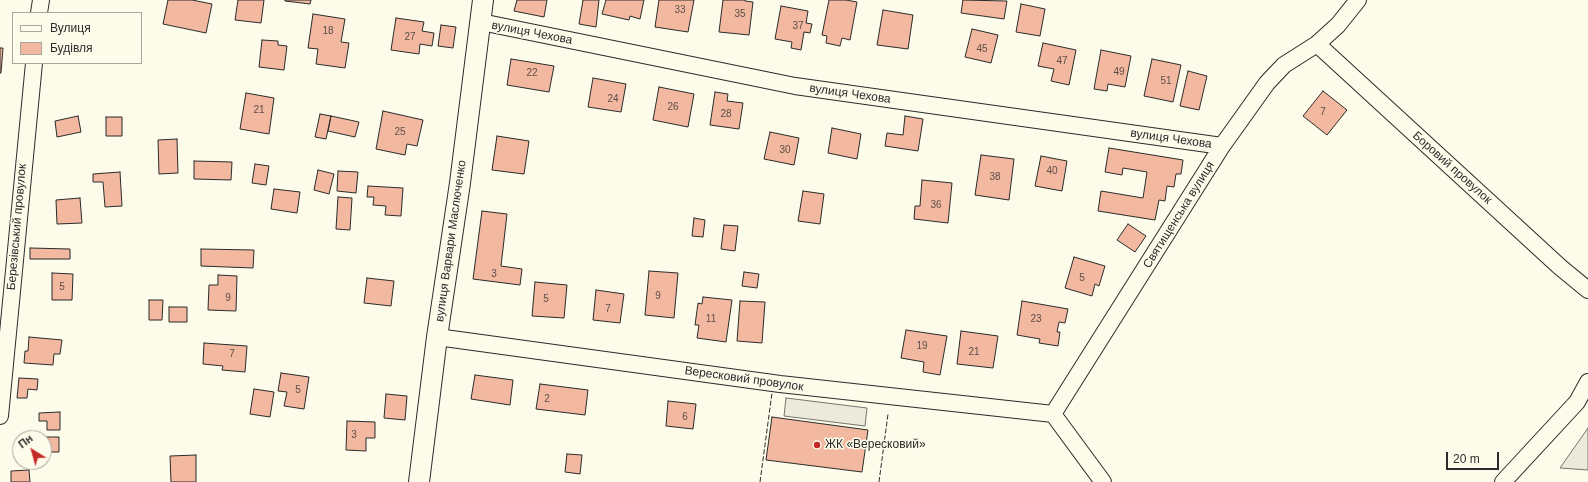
<!DOCTYPE html>
<meta charset="utf-8">
<style>
body{margin:0}
#map{position:relative;width:1588px;height:482px;overflow:hidden;background:#fdfbea;font-family:Arial,sans-serif}
canvas{display:block}
.legend{position:absolute;left:12px;top:12px;width:130px;height:52px;box-sizing:border-box;background:#fdfbea;border:1px solid #a9a89e;margin:0;padding:5px 7px;list-style:none;font-size:12px;color:#2b2b2b}
.legend li{display:flex;align-items:center;gap:8px;height:20px}
.legend b{width:20px;border:1px solid #a9a89e}
.north{position:absolute;left:12px;top:430px;width:40px;height:40px;box-sizing:border-box;background:#fdfbea;border:1px solid #a9a89e;border-radius:50%;rotate:323deg;font-size:11px;font-weight:700;line-height:16px;text-align:center;color:#2b2b2b}
.north::after{content:'';display:block;margin:auto;width:14px;height:18px;background:#c62828;clip-path:polygon(50% 0,100% 100%,50% 72%,0 100%)}
.scale{position:absolute;left:1446px;top:452px;width:53px;height:18px;box-sizing:border-box;border:2px solid #2b2b2b;border-top:0;padding-left:5px;font-size:12px;line-height:14px;white-space:nowrap;color:#2b2b2b;-webkit-text-stroke:3px #fdfbea;paint-order:stroke}
</style>
<div id="map">
<canvas width="1588" height="482"></canvas>
<ul class="legend">
<li><b style="height:5px;background:#fdfbea"></b>Вулиця</li>
<li><b style="height:11px;background:#f2b8a0"></b>Будівля</li>
</ul>
<div class="north">Пн</div>
<div class="scale">20 m</div>
</div>
<script>
const c = document.querySelector('canvas').getContext('2d');
c.lineJoin = 'round';
function fill(path, color) { c.fillStyle = color; c.fill(path, 'evenodd'); }
const shape = rows => new Path2D(rows.map(r => 'M' + r).join(''));
function stroke(path, color, width, dash) { c.strokeStyle = color; c.lineWidth = width; c.lineCap = dash ? 'butt' : 'round'; c.setLineDash(dash || []); c.stroke(path); }
function drawText(font, color, halo, rows, align = 'center') {
  c.font = font + ' Arial,sans-serif'; c.lineWidth = 3; c.setLineDash([]); c.textBaseline = 'middle'; c.strokeStyle = halo; c.fillStyle = color; for (const [text, x, y, turn = 0] of rows) {
    c.save(); c.translate(x, y); c.rotate((+turn || 0) * Math.PI / 180); c.textAlign = isNaN(turn) ? turn : align; if (halo) c.strokeText(text, 0, 0); c.fillText(text, 0, 0); c.restore();
  }
}
const green = shape([
 [1588,428,1588,470,1560,468,1588,428]
]);
fill(green, '#ecebdb');
stroke(green, '#74746e', 1);
const parking = shape([
 [786,398,867,408,865,426,784,416,786,398]
]);
fill(parking, '#eceadb');
stroke(parking, '#74746e', 1);
const building = shape([
 [168,0,192,0,212,4,206,33,163,24,168,0],
 [238,0,264,0,261,23,235,20,238,0],
 [285,0,311,0,310,4,285,1,285,0],
 [517,0,547,0,544,17,514,11,517,0],
 [583,0,599,0,596,27,579,24,583,0],
 [606,0,644,0,640,19,630,16,629,20,602,14,606,0],
 [659,0,694,0,688,32,655,27,659,0],
 [723,0,745,0,745,1,753,2,749,35,719,32,723,0],
 [829,0,846,0,857,2,850,40,842,38,840,46,826,43,827,36,822,35,829,0],
 [963,0,1007,1,1004,19,961,13,963,0],
 [1021,4,1045,9,1040,36,1016,32,1021,4],
 [781,6,808,11,806,23,812,24,810,33,804,32,801,50,791,48,792,42,775,39,781,6],
 [883,10,913,15,908,49,877,45,883,10],
 [313,14,345,19,341,42,349,43,345,68,316,64,318,49,308,48,313,14],
 [396,18,424,22,422,31,434,33,432,46,420,44,419,54,391,50,396,18],
 [441,25,456,27,453,48,438,46,441,25],
 [972,29,998,35,991,63,965,57,972,29],
 [262,40,278,41,278,45,287,46,284,70,259,67,262,40],
 [1043,43,1076,50,1069,85,1051,81,1054,69,1038,66,1043,43],
 [0,48,3,48,1,73,0,73,0,48],
 [1101,50,1131,56,1125,87,1108,84,1107,91,1094,89,1101,50],
 [511,59,554,66,549,92,507,85,511,59],
 [1152,59,1181,65,1173,102,1144,96,1152,59],
 [1188,71,1207,76,1199,110,1180,106,1188,71],
 [593,78,626,84,621,112,588,107,593,78],
 [659,87,694,94,688,127,653,120,659,87],
 [1323,91,1347,110,1327,135,1303,116,1323,91],
 [715,92,728,94,727,101,743,103,739,129,710,125,715,92],
 [246,93,274,98,269,134,240,129,246,93],
 [383,111,423,120,417,146,407,144,405,155,376,149,383,111],
 [320,114,331,116,326,139,315,137,320,114],
 [78,116,81,132,57,137,55,121,78,116],
 [331,116,359,122,355,137,328,131,331,116],
 [905,116,923,119,918,151,885,146,887,133,903,135,905,116],
 [106,117,122,117,122,136,106,136,106,117],
 [832,128,861,134,857,159,828,153,832,128],
 [770,132,799,138,794,165,764,159,770,132],
 [497,136,529,141,524,174,492,170,497,136],
 [177,139,178,173,159,174,158,140,177,139],
 [1109,148,1183,160,1181,174,1176,174,1174,187,1167,186,1165,201,1159,200,1155,220,1098,211,1101,191,1143,198,1147,172,1123,168,1122,175,1105,172,1109,148],
 [981,155,1014,159,1009,200,975,195,981,155],
 [1041,156,1067,161,1062,191,1035,186,1041,156],
 [194,161,232,162,231,180,194,179,194,161],
 [255,164,269,166,266,185,252,183,255,164],
 [318,170,334,174,329,194,314,190,318,170],
 [338,171,358,172,356,193,337,191,338,171],
 [120,172,122,206,105,207,103,182,93,182,93,174,120,172],
 [922,180,952,183,948,223,914,219,915,206,920,206,922,180],
 [368,186,403,188,401,216,385,215,386,206,373,205,374,197,367,197,368,186],
 [274,189,300,192,297,213,271,209,274,189],
 [803,191,824,194,820,224,798,221,803,191],
 [338,197,352,198,350,230,336,229,338,197],
 [80,198,82,223,57,224,56,200,80,198],
 [482,211,507,214,501,266,522,269,520,285,473,279,482,211],
 [694,218,705,220,703,237,692,236,694,218],
 [1128,224,1146,236,1135,252,1117,240,1128,224],
 [724,225,738,226,735,251,721,249,724,225],
 [30,248,70,249,70,259,30,259,30,248],
 [201,249,254,250,253,268,201,266,201,249],
 [1074,257,1105,266,1099,286,1095,284,1092,296,1065,288,1074,257],
 [649,271,678,273,674,318,645,315,649,271],
 [744,272,759,274,757,288,742,286,744,272],
 [52,273,73,274,72,300,52,300,52,273],
 [218,275,237,276,236,311,208,310,209,285,218,285,218,275],
 [367,278,394,281,391,306,364,303,367,278],
 [535,282,567,285,564,318,532,316,535,282],
 [596,290,624,294,620,323,593,320,596,290],
 [703,297,732,300,726,342,697,338,699,325,695,325,698,303,702,304,703,297],
 [149,300,163,300,162,320,149,320,149,300],
 [740,301,765,302,762,343,737,341,740,301],
 [1022,301,1068,309,1065,323,1059,322,1057,332,1060,332,1058,346,1039,343,1040,339,1017,335,1022,301],
 [169,307,187,307,187,322,169,322,169,307],
 [906,330,947,336,940,375,923,372,924,362,901,358,906,330],
 [961,331,998,336,993,368,957,364,961,331],
 [29,337,62,340,60,354,54,354,53,365,24,363,25,351,28,351,29,337],
 [204,343,247,346,245,372,222,370,223,366,203,364,204,343],
 [281,373,309,377,304,409,284,406,287,392,278,391,281,373],
 [475,375,513,380,510,405,471,399,475,375],
 [19,378,38,379,37,390,28,389,27,398,17,398,19,378],
 [540,384,588,390,585,415,536,409,540,384],
 [254,389,274,392,270,417,250,414,254,389],
 [386,394,407,396,405,420,384,418,386,394],
 [668,401,696,404,693,429,666,426,668,401],
 [60,412,60,430,47,430,47,421,39,421,39,413,60,412],
 [772,417,868,430,862,472,766,460,772,417],
 [347,421,375,422,375,438,366,438,366,451,346,450,347,421],
 [33,437,59,437,59,452,44,452,44,438,33,437],
 [567,454,582,455,580,474,565,472,567,454],
 [196,455,196,482,171,482,170,456,196,455],
 [29,470,30,482,11,482,11,471,29,470]
]);
fill(building, '#f2b8a0');
stroke(building, '#2b2b2b', 1);
const minor = shape([
 [39,13,41,0],
 [481,22,795,86,1222,146],
 [1317,44,1560,267,1588,290],
 [437,337,780,384,1053,414],
 [1053,414,1222,146,1267,83,1284,65,1317,44,1338,25,1358,0],
 [1053,414,1103,482],
 [0,416,34,63],
 [1503,482,1577,402,1588,382]
]);
const tertiary = shape([
 [419,482,437,337,460,183,483,0]
]);
stroke(minor, '#2b2b2b', 18);
stroke(tertiary, '#2b2b2b', 22);
stroke(minor, '#fdfbea', 16);
stroke(tertiary, '#fdfbea', 20);
stroke(shape([
 [760,482,772,393],
 [879,482,888,414]
]), '#2b2b2b', 1, [5, 2]);
for (const [x, y, r, color] of [
 [817,445,4,"#c62828"]
]) { const dot = new Path2D(); dot.arc(x, y, r, 0, 2 * Math.PI); c.fillStyle = color; c.fill(dot); stroke(dot, '#fdfbea', 1.5); }
drawText('10px', '#5d4e48', null, [
 ["33",680,10],
 ["35",740,14],
 ["37",798,26],
 ["18",328,31],
 ["27",410,37],
 ["45",982,49],
 ["47",1062,61],
 ["49",1119,72],
 ["22",532,73],
 ["51",1166,81],
 ["24",613,99],
 ["26",673,107],
 ["21",259,110],
 ["7",1323,112],
 ["28",726,114],
 ["25",400,132],
 ["30",785,150],
 ["40",1052,171],
 ["38",995,177],
 ["36",936,205],
 ["3",494,274],
 ["5",1082,278],
 ["5",62,287],
 ["9",658,296],
 ["9",228,298],
 ["5",546,299],
 ["7",608,309],
 ["11",711,319],
 ["23",1036,319],
 ["19",922,346],
 ["21",974,352],
 ["7",232,354],
 ["5",298,390],
 ["2",547,399],
 ["6",685,417],
 ["3",354,435]
]);
drawText('12px', '#2b2b2b', '#fdfbea', [
 ["вулиця Чехова",532,33,11],
 ["вулиця Чехова",850,94,8],
 ["вулиця Чехова",1171,139,8],
 ["Боровий провулок",1452,168,42],
 ["Святищенська вулиця",1179,215,-58],
 ["Березівський провулок",17,227,-85],
 ["вулиця Варвари Маслюченко",451,241,-82],
 ["Вересковий провулок",744,379,8]
]);
drawText('12px', '#2b2b2b', '#fdfbea', [
 ["ЖК «Вересковий»",825,445]
], 'left');
</script>
